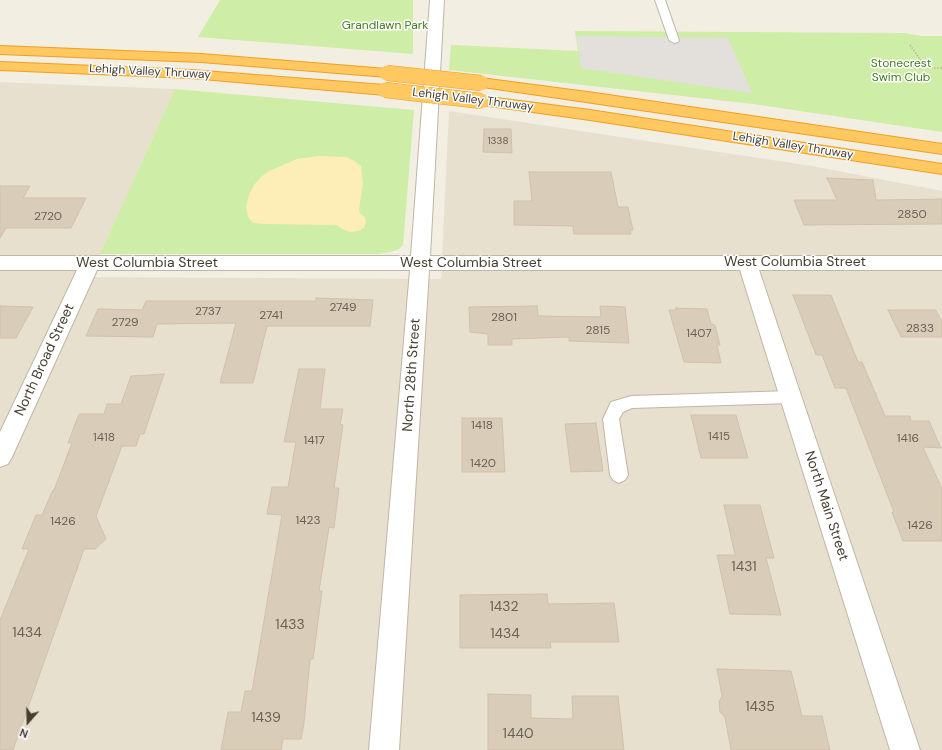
<!DOCTYPE html>
<style>
body{margin:0}
#map{position:relative;width:942px;height:750px;overflow:hidden;background:#f3eee2;font-family:"DM Sans",sans-serif}
canvas{display:block}
.north{position:absolute;left:8px;top:702px;width:40px;height:40px;-webkit-text-stroke:3px #fff;paint-order:stroke;rotate:200deg;font-size:11px;font-weight:700;line-height:16px;text-align:center;color:#453e32}
.north::after{content:'';display:block;margin:auto;width:14px;height:18px;background:#453e32;clip-path:polygon(50% 0,100% 100%,50% 72%,0 100%)}
</style>
<div id="map">
<canvas width="942" height="750"></canvas>
<div class="north">N</div>
</div>
<script>
const c = document.querySelector('canvas').getContext('2d');
c.lineJoin = 'round';
function fill(path, color) { c.fillStyle = color; c.fill(path, 'evenodd'); }
const shape = rows => new Path2D(rows.map(r => 'M' + r).join(''));
function stroke(path, color, width, dash) { c.strokeStyle = color; c.lineWidth = width; c.lineCap = dash ? 'butt' : 'round'; c.setLineDash(dash || []); c.stroke(path); }
function drawText(font, color, halo, rows, align = 'center') {
  c.font = font + ' "DM Sans",sans-serif'; c.lineWidth = 3; c.setLineDash([]); c.textBaseline = 'middle'; c.strokeStyle = halo; c.fillStyle = color; for (const [text, x, y, turn = 0] of rows) {
    c.save(); c.translate(x, y); c.rotate((+turn || 0) * Math.PI / 180); c.textAlign = isNaN(turn) ? turn : align; if (halo) c.strokeText(text, 0, 0); c.fillText(text, 0, 0); c.restore();
  }
}
fill(shape([
 [0,82,175,89,90,277,441,279,449,111,812,166,942,191,942,750,0,750]
]), '#e8e0cf');
fill(shape([
 [220,0,413,0,413,54,198,37],
 [575,31,904,33,921,36,942,36,942,132,753,104,449,70,451,45,578,51],
 [175,89,414,110,403,245,399,249,390,252,377,254,100,254]
]), '#ceeda6');
fill(shape([
 [319,156,346,157,355,161,361,166,363,183,359,210,360,213,365,217,366,222,364,228,358,231,350,232,342,229,337,225,266,224,254,223,249,219,246,208,249,195,254,185,261,177,269,171,297,159]
]), '#fdeeb8');
fill(shape([
 [577,36,728,38,752,93,581,68]
]), '#e3e0dc');
const building = shape([
 [484,129,511,129,512,153,483,152,484,129],
 [529,172,611,172,618,207,628,207,633,230,630,230,631,234,574,234,573,226,514,225,514,201,532,201,529,172],
 [827,178,873,180,876,200,942,199,942,224,804,225,794,200,837,200,827,178],
 [0,186,30,186,23,198,86,198,71,228,6,228,0,238,0,186],
 [793,295,831,295,858,362,862,362,885,416,910,416,911,421,929,421,941,448,923,447,942,489,942,541,903,541,892,512,894,512,846,388,835,388,822,355,816,355,793,295],
 [316,298,373,300,370,326,267,326,253,383,220,383,236,323,157,324,153,337,86,336,98,309,142,310,146,301,316,301,316,298],
 [0,306,33,307,16,338,0,338,0,306],
 [537,306,538,316,601,317,600,306,625,307,629,343,569,341,569,337,512,339,512,345,488,345,488,334,470,332,469,307,537,306],
 [676,308,707,309,711,324,715,325,720,345,717,345,721,363,684,362,669,310,676,310,676,308],
 [888,310,936,310,942,322,942,337,901,337,888,310],
 [299,369,325,369,320,409,343,409,340,424,343,425,334,488,339,488,334,528,329,527,319,591,322,591,313,659,310,659,304,723,301,739,283,739,281,750,221,750,228,712,241,712,245,691,252,691,282,515,267,514,272,487,288,487,296,442,284,442,299,369],
 [164,374,144,434,140,434,136,446,122,446,96,516,106,539,95,549,84,549,13,750,0,750,0,620,29,549,22,549,36,515,42,515,53,490,54,490,72,443,68,443,79,414,104,414,107,404,121,404,131,376,164,374],
 [691,415,736,415,748,458,701,458,691,415],
 [462,418,502,418,505,472,462,472,462,418],
 [596,423,603,471,571,472,565,424,596,423],
 [724,505,760,505,774,558,766,558,781,615,730,614,717,555,735,555,724,505],
 [547,594,548,604,614,603,619,642,550,642,551,648,460,648,460,595,547,594],
 [717,669,791,671,802,716,822,716,830,750,731,750,725,717,720,712,719,702,722,696,717,669],
 [488,694,531,695,531,718,573,719,572,696,618,696,624,750,488,750,488,694]
]);
fill(building, '#d9ccb9');
stroke(building, '#d2c1a9', 1);
const lane = shape([
 [655,0,665,0,679,40,678,42,674,43,669,40,655,0],
 [791,391,797,392,799,397,797,402,791,403,632,408,623,412,619,419,628,475,625,480,619,483,613,480,610,475,603,419,611,402,631,396,791,391]
]);
const street = shape([
 [430,0,444,0,430,256,942,256,942,270,759,270,920,750,890,750,740,270,429,270,399,750,369,750,410,270,97,270,12,457,8,464,0,467,0,432,77,270,0,270,0,256,411,256,430,0]
]);
const highway = shape([
 [0,46,201,54,387,69,392,70,394,73,392,76,387,77,201,62,0,54,0,46],
 [0,62,191,70,385,85,390,87,393,90,390,93,385,95,191,78,0,70,0,62],
 [481,78,595,93,942,144,942,154,476,86,473,83,476,80,481,78],
 [481,96,590,110,942,164,942,174,590,120,475,104,473,101,475,98,481,96]
]);
stroke(lane, '#bfb6a4', 2);
stroke(street, '#bfb6a4', 2);
stroke(highway, '#efa021', 2);
stroke(shape([
 [910,45,926,68,942,68]
]), '#c3b293', 1.5, [1.5, 1.5]);
fill(lane, '#fff');
fill(street, '#fff');
fill(highway, '#ffc861');
const highwayBridge = shape([
 [387,73,481,83],
 [385,90,481,101]
]);
stroke(highwayBridge, '#efa021', 16, []);
stroke(highwayBridge, '#ffc861', 15);
drawText('10px', '#6a6254', null, [
 ["1338",498,141]
]);
drawText('12px', '#447d1f', '#fff', [
 ["Grandlawn Park",385,26],
 ["Stonecrest",901,64],
 ["Swim Club",901,78]
]);
drawText('12px', '#453e32', '#fff', [
 ["Lehigh Valley Thruway",150,72,3],
 ["Lehigh Valley Thruway",473,100,7],
 ["Lehigh Valley Thruway",793,146,9]
]);
drawText('12px', '#6a6254', null, [
 ["2850",912,215],
 ["2720",48,217],
 ["2749",343,308],
 ["2737",208,312],
 ["2741",271,316],
 ["2801",504,318],
 ["2729",125,323],
 ["2833",920,329],
 ["2815",598,331],
 ["1407",699,334],
 ["1418",482,426],
 ["1415",719,437],
 ["1418",104,438],
 ["1416",908,439],
 ["1417",314,441],
 ["1420",483,464],
 ["1423",308,521],
 ["1426",63,522],
 ["1426",920,526]
]);
drawText('14px', '#453e32', '#fff', [
 ["West Columbia Street",795,262],
 ["West Columbia Street",147,263],
 ["West Columbia Street",471,263],
 ["North Broad Street",45,360,-65],
 ["North 28th Street",412,375,-86],
 ["North Main Street",826,506,72]
]);
drawText('14px', '#6a6254', null, [
 ["1431",744,567],
 ["1432",504,607],
 ["1433",290,625],
 ["1434",27,633],
 ["1434",505,634],
 ["1435",760,707],
 ["1439",266,718],
 ["1440",518,734]
]);
</script>
